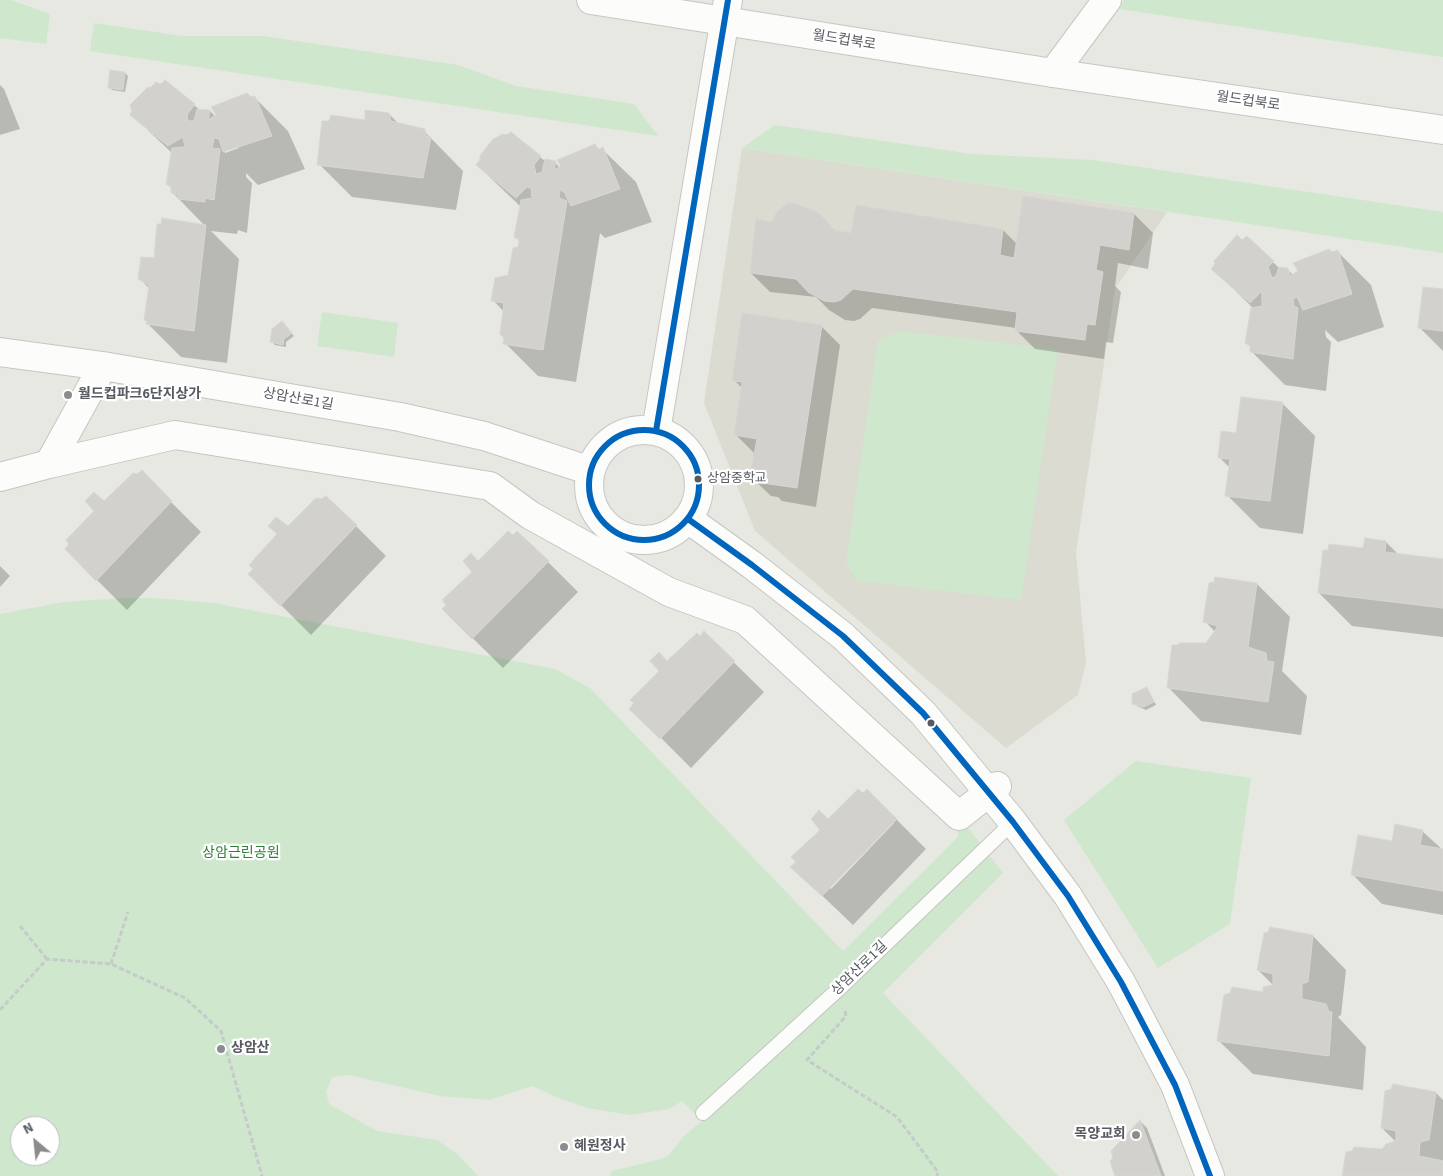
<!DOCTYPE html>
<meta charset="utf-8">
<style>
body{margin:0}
#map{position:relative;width:1443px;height:1176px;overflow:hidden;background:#e8e8e2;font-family:"Source Sans 3",sans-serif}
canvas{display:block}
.north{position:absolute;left:10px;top:1116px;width:50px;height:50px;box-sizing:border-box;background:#fff;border:1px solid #bcbdc0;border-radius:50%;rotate:332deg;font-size:14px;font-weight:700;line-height:20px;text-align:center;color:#575b61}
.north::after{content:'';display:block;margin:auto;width:18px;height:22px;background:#8a8c8e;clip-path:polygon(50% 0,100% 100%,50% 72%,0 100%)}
</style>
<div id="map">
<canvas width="1443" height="1176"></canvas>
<div class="north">N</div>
</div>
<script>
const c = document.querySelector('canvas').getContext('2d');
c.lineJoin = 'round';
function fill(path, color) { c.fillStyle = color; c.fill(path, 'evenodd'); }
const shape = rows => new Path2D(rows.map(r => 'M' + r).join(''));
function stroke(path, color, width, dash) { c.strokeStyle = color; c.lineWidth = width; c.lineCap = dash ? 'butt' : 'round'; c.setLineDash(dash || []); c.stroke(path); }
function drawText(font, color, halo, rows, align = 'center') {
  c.font = font + ' "Source Sans 3","Noto Sans KR",sans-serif'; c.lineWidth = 4.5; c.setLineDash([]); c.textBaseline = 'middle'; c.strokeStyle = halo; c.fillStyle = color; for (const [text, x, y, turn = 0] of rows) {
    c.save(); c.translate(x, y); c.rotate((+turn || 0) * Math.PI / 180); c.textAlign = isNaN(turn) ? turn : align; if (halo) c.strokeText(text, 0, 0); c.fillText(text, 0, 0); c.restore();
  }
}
fill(shape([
 [742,148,1167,212,1115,289,1076,553,1086,663,1078,695,1006,748,755,531,704,403]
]), '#dbdbd1');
fill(shape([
 [0,0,11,0,50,14,46,44,0,38],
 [1124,0,1443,0,1443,57,1119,9],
 [94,23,182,36,263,36,458,65,516,86,634,104,658,136,90,51],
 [775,125,972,154,1093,160,1443,212,1443,253,742,148],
 [322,312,398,323,394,357,317,346],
 [899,331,1058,349,1021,600,858,581,846,563,878,340],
 [124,598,154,598,214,603,555,669,590,688,843,951,958,837,959,816,1003,873,883,993,1058,1176,610,1176,612,1171,661,1159,669,1155,684,1136,702,1121,682,1101,669,1109,630,1115,587,1108,554,1096,532,1086,489,1100,440,1096,349,1075,332,1077,326,1092,329,1104,377,1131,437,1140,457,1154,478,1176,0,1176,0,614,64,602],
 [20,1126,50,1126,50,1156,20,1156],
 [1136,761,1251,778,1230,924,1158,968,1064,820]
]), '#cee7cd');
fill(shape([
 [125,73,128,76,125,92,112,90,109,87],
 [165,82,200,110,210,111,216,117,255,98,288,131,305,169,258,185,246,173,246,177,252,183,247,233,238,230,237,234,211,231,239,259,227,363,181,357,148,324,145,319,150,289,140,279,155,260,205,226,173,193,173,154,131,114],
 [237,146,239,148,225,153,224,151],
 [0,85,4,89,20,129,0,135],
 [389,114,399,124,424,131,463,171,456,210,352,197,319,164],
 [511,133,546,162,555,162,560,168,595,145,600,150,602,149,636,182,652,222,605,238,600,233,576,382,538,376,505,343,504,312,493,300,509,276,519,248,520,241,515,236,521,207,477,165],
 [1134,214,1153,233,1148,269,1118,263,1115,286,1121,292,1113,343,1106,342,1104,359,1035,349,1016,330,1016,328,872,308,860,319,854,321,845,320,829,310,816,297,770,292,751,273,773,223,826,222,836,232,852,235,1003,230,1018,245],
 [1337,251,1371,285,1384,327,1338,342,1325,330,1326,337,1331,342,1326,391,1285,385,1252,352,1251,347,1247,342,1253,308,1213,269,1273,262,1280,269,1287,269,1293,275],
 [1443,291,1443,351,1419,327],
 [282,323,294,336,286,342,286,347,275,345,272,342],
 [821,326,840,345,816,507,782,501,778,497,771,496,751,477,754,453,735,434,742,388,734,380],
 [1282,403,1315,436,1303,534,1260,528,1227,495,1230,468,1219,457,1237,434],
 [141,472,201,532,127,610,97,580,104,503],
 [321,501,356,526,386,556,311,635,250,574,289,528],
 [1386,542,1399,555,1443,561,1443,637,1352,626,1319,593,1364,550],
 [478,562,548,562,578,592,503,668,443,609,473,572],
 [0,566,10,576,0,587],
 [1257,584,1290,617,1282,671,1307,696,1301,735,1201,721,1168,687,1215,632,1205,621],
 [704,633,764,692,691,768,631,708],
 [1147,688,1156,705,1146,710,1137,706,1134,703],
 [896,819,926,849,853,925,792,867,828,821],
 [893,822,894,823,831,889,829,887],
 [1422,831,1443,850,1443,915,1382,904,1352,874,1393,842],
 [1313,936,1346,970,1341,1015,1338,1017,1366,1047,1363,1090,1253,1074,1219,1041,1264,994,1274,986,1258,970],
 [1392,1090,1436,1093,1443,1100,1443,1176,1343,1176,1396,1142,1382,1128],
 [1140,1121,1147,1128,1165,1176,1116,1176]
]), '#0003');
const building = shape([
 [110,70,125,72,123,90,108,88,110,70],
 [165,80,195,104,187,115,188,121,194,121,197,109,210,110,208,120,216,115,211,107,247,93,251,97,255,96,272,136,223,152,219,139,214,138,212,148,220,149,214,200,205,198,205,202,178,199,178,195,171,193,171,187,166,184,172,148,185,147,183,137,168,146,130,115,132,110,130,105,148,87,150,88,156,82,161,84,165,80],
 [365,110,389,113,391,121,425,129,426,136,431,137,423,178,317,165,322,121,329,121,331,115,365,120,365,110],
 [511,132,541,156,534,165,536,174,542,172,545,159,556,161,554,170,561,166,557,160,595,144,598,150,603,147,620,189,571,206,564,192,560,190,559,198,567,201,543,350,503,344,504,338,500,334,504,303,491,301,495,278,508,275,513,248,518,247,519,240,514,237,521,200,532,198,531,188,527,187,516,198,476,165,481,158,479,157,493,139,503,134,507,135,511,132],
 [1023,196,1134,213,1129,250,1100,245,1096,270,1103,272,1095,325,1087,324,1085,340,1015,331,1017,312,853,289,841,300,834,302,824,301,808,292,796,279,750,273,756,219,772,222,776,213,781,208,788,203,793,203,817,212,827,221,833,230,851,233,856,205,1003,229,1000,255,1014,258,1023,196],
 [162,218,206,225,194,331,146,324,147,320,144,320,149,285,138,279,141,257,154,258,157,224,161,224,162,218],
 [1237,235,1242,240,1247,236,1274,261,1268,267,1272,278,1276,276,1279,267,1288,268,1290,276,1298,271,1293,263,1329,249,1332,252,1338,250,1352,294,1303,310,1297,297,1293,299,1294,306,1298,308,1293,359,1250,352,1250,346,1245,343,1251,308,1262,306,1262,291,1250,303,1211,269,1215,264,1214,261,1237,235],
 [1423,287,1443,289,1443,331,1418,328,1423,287],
 [742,313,822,325,797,488,762,483,762,479,750,477,757,439,734,435,742,382,732,381,742,313],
 [282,321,292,333,284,339,283,345,270,342,272,329,282,321],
 [1241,397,1283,402,1270,501,1225,496,1230,459,1218,458,1221,431,1236,433,1241,397],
 [142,470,172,501,96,581,65,549,69,544,66,540,94,511,85,501,94,492,104,501,133,473,137,474,142,470],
 [326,496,357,525,280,606,248,574,253,569,249,565,277,534,268,526,276,517,288,526,316,498,321,499,326,496],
 [508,531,513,535,517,531,549,561,472,639,442,609,446,605,442,600,472,572,463,561,471,553,478,561,508,531],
 [1365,538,1386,541,1385,552,1443,559,1443,608,1318,593,1323,550,1328,550,1329,544,1363,548,1365,538],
 [1215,577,1257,583,1248,647,1266,653,1267,661,1274,662,1268,702,1167,688,1172,645,1179,645,1179,643,1206,643,1218,626,1203,622,1209,583,1214,582,1215,577],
 [704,631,735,661,660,739,629,709,634,703,630,700,659,671,650,661,659,652,667,661,697,633,700,636,704,631],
 [1147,687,1154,702,1143,707,1132,704,1132,694,1147,687],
 [858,789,863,793,867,789,897,819,822,896,790,867,796,862,791,857,820,830,811,819,819,810,828,819,858,789],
 [1395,824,1423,830,1420,845,1443,849,1443,891,1351,875,1358,835,1392,841,1395,824],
 [1270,927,1313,935,1308,982,1302,984,1302,999,1326,1004,1329,1012,1332,1012,1329,1056,1217,1041,1224,995,1230,993,1232,987,1263,992,1263,987,1273,985,1273,974,1257,970,1264,933,1268,932,1270,927],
 [1393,1084,1436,1092,1429,1140,1420,1142,1419,1156,1443,1161,1443,1176,1342,1176,1346,1152,1352,1151,1354,1147,1382,1149,1386,1144,1396,1141,1396,1131,1381,1128,1385,1091,1391,1089,1393,1084],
 [1140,1120,1161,1176,1115,1176,1110,1161,1113,1158,1111,1151,1140,1120]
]);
fill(building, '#d2d1cd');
stroke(building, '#d8d6d1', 1);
const lane = shape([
 [703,1113,843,985,1013,822]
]);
const street = shape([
 [1053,73,1107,0],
 [0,352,103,366,400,417,484,436,591,471],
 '589 485a55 55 0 1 1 110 0a55 55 0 1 1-110 0Z',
 [656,431,728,0],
 [49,464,175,435,490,486,530,515,669,592,745,620,959,816,997,786],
 [0,477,49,464,103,366],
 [688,519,752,565,843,636,923,713,1013,822,1068,896,1121,982,1175,1085,1210,1176]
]);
const secondary = shape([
 [591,0,1053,73,1443,130]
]);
stroke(lane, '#c5c6c4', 16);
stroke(street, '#c5c6c4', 30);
stroke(secondary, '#c5c7c5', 30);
stroke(shape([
 [20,926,47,959],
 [111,964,128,912],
 [0,1010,47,959,111,964,185,998,221,1031,262,1176],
 [845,1011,846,1016,807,1060,897,1117,938,1172,937,1176]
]), '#c5cbc9', 3, [5, 2.5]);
stroke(lane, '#fcfcfb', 14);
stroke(street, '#fcfcfb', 28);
stroke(secondary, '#fcfcfb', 28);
stroke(shape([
 '589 485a55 55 0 1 1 110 0a55 55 0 1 1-110 0Z',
 [656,431,728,0],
 [688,519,752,565,843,636,923,713,1013,822,1068,896,1121,982,1175,1085,1210,1176]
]), '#0065bd', 6);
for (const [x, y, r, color] of [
 [68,395,5,"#8a8c8e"],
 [698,479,4.5,"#575b61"],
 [931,723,4.5,"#575b61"],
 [221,1049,5,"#8a8c8e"],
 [1136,1135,5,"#8a8c8e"],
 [564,1147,5,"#8a8c8e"]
]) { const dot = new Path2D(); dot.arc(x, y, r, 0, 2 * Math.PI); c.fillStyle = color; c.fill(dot); stroke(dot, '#fff', 2); }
drawText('13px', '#575b61', '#fff', [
 ["상암중학교",707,479]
], 'left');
drawText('14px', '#575b61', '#fff', [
 ["월드컵북로",844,41,9],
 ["월드컵북로",1248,102,8],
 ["상암산로1길",298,400,10],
 ["상암산로1길",860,969,-44]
]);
drawText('bold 14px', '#575b61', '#fff', [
 ["월드컵파크6단지상가",78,395],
 ["상암산",231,1049],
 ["목양교회",1126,1135,"right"],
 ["혜원정사",574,1147]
], 'left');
drawText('14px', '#2e8236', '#fff', [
 ["상암근린공원",241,854]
]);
</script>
